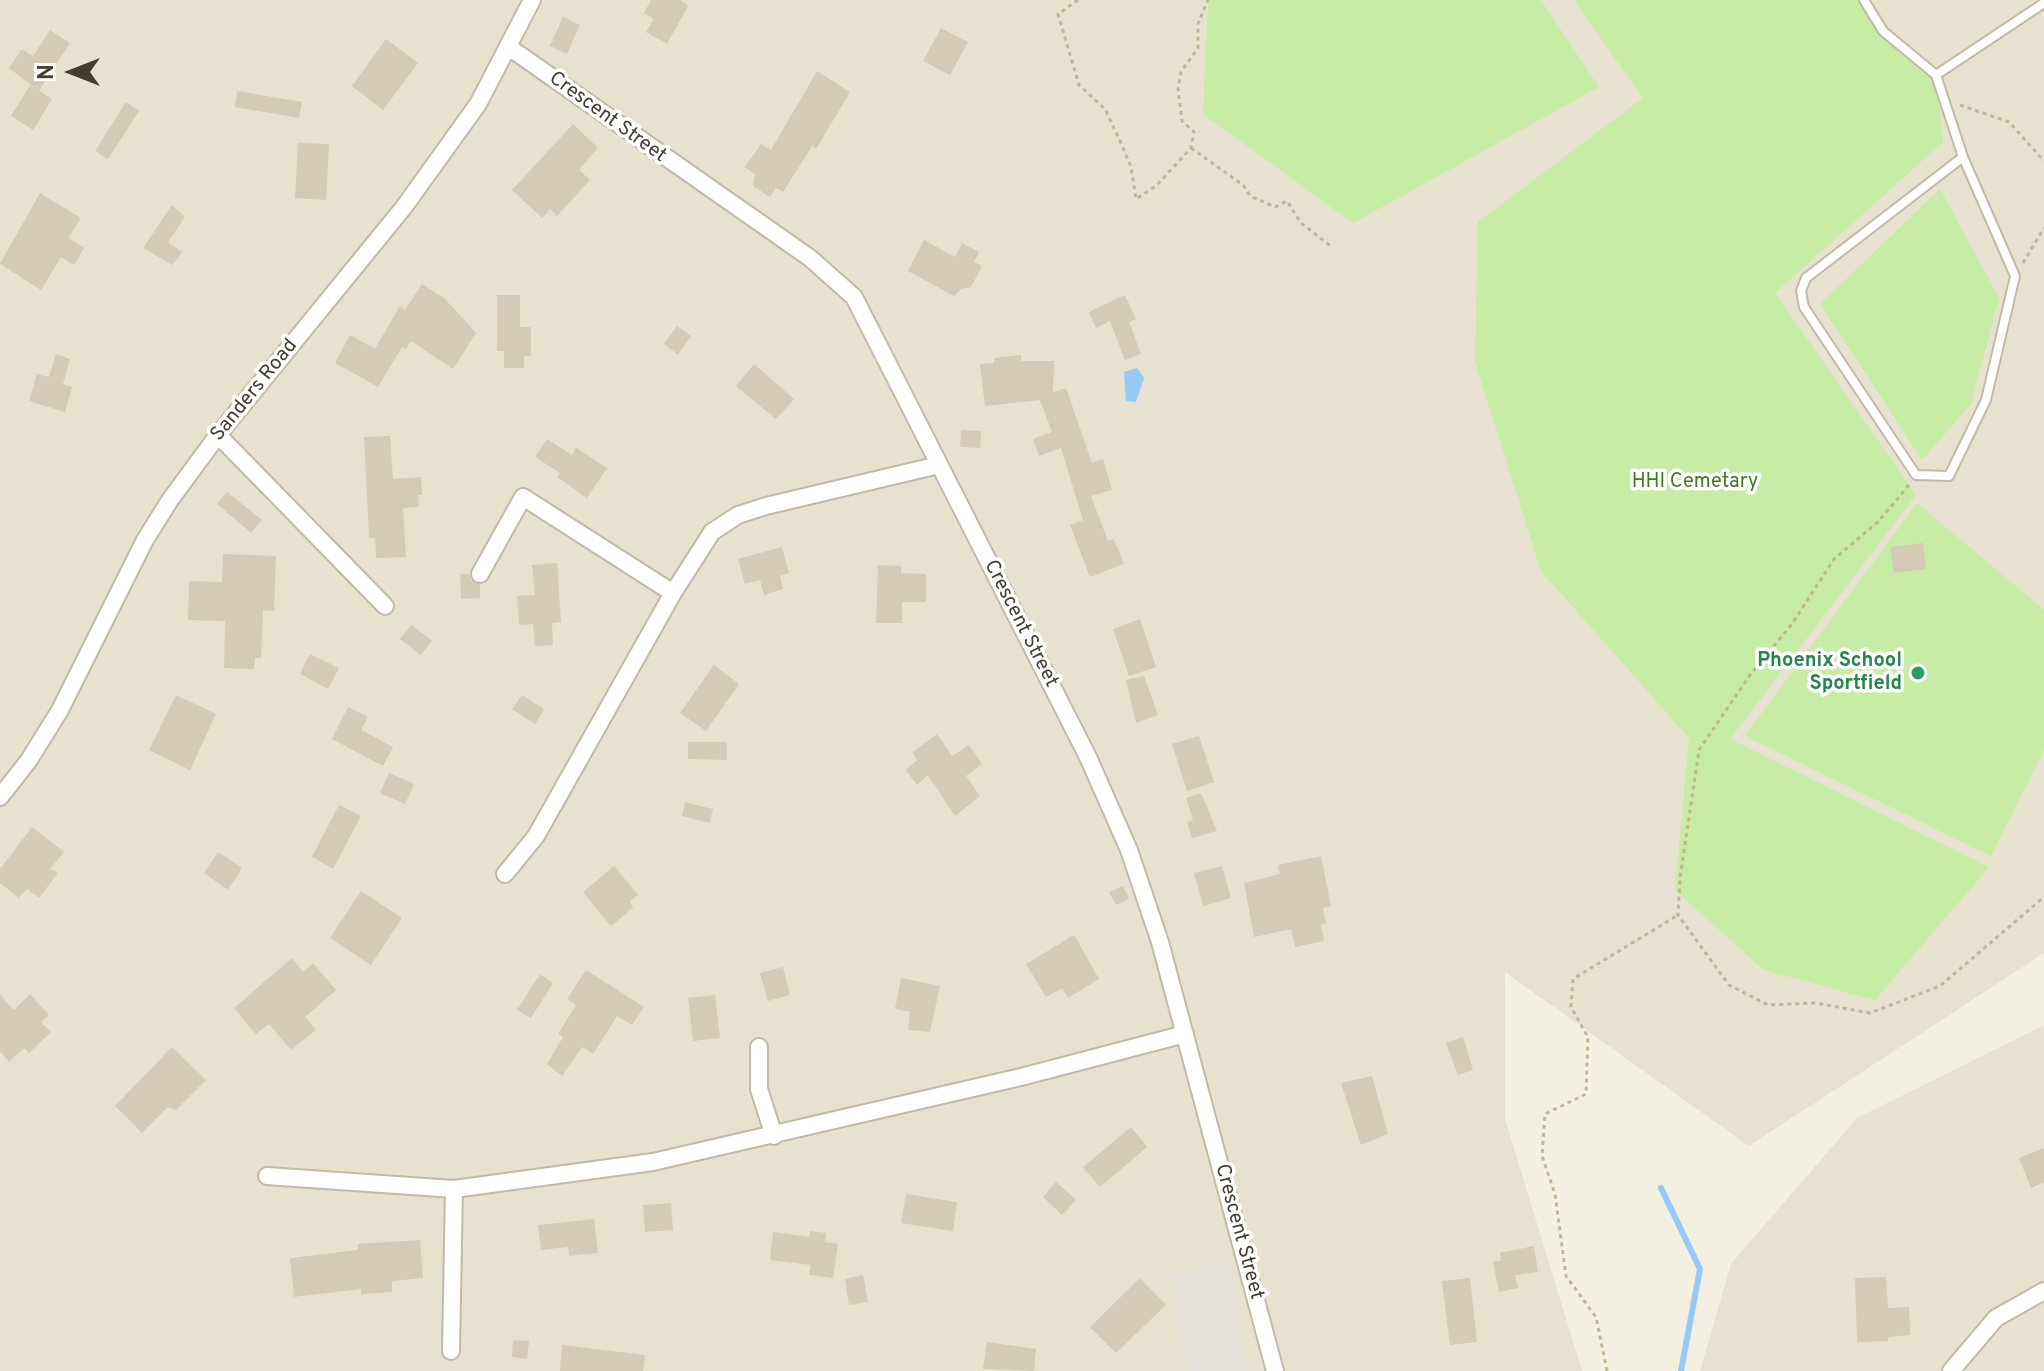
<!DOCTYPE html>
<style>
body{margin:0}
#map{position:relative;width:2044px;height:1371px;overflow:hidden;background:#f3efe1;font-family:Overpass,sans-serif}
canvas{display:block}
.north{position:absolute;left:32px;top:32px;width:80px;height:80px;-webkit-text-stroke:6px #fff;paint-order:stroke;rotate:270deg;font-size:22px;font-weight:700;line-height:32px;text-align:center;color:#443e32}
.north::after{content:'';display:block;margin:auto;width:28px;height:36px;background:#443e32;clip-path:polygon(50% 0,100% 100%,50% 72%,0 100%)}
</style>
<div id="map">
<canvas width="2044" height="1371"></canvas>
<div class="north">N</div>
</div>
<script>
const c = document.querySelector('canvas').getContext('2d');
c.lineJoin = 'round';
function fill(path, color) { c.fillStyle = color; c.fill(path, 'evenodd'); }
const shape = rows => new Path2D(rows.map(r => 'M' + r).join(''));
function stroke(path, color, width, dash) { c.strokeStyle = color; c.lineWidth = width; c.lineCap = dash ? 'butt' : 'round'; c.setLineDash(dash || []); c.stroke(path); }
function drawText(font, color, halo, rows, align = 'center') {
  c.font = font + ' Overpass,sans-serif'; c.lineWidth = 7; c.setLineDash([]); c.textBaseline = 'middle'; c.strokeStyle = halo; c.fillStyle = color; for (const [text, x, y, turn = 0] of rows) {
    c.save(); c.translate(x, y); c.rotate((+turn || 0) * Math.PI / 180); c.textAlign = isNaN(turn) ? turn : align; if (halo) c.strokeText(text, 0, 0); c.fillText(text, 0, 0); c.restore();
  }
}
fill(shape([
 [0,0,2044,0,2044,953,1749,1146,1505,972,1505,1119,1582,1371,0,1371],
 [2044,1025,2044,1371,1700,1371,1731,1264,1857,1118]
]), '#e7e1cf');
fill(shape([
 [1230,1261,1248,1371,1187,1371,1169,1273]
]), '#e4dfd7');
fill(shape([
 [1208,0,1541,0,1599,87,1353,223,1203,114],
 [1574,0,1867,0,1886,30,1936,76,1943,142,1775,293,1916,495,1730,739,1989,867,1875,1000,1764,970,1675,890,1689,738,1541,571,1475,362,1478,222,1643,98],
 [1940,189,1999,298,1971,404,1922,460,1820,304],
 [1917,503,2044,610,2044,749,1991,856,1745,736]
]), '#c7eca5');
fill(shape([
 [1137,368,1144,378,1136,402,1126,401,1124,372]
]), '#96c9f7');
stroke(shape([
 [1661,1188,1700,1269,1681,1371]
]), '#96c9f7', 6);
fill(shape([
 [651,0,680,0,688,6,667,44,646,32,654,19,644,13],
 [563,17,580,25,567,54,550,46],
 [941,28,968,42,950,75,923,61],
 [50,30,70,43,39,91,9,68,22,49,33,56],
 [386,39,418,63,383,110,352,86],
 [817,71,850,92,816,149,812,146,783,192,776,188,770,197,753,186,755,174,745,167,761,144,771,150],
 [30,85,52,99,33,130,11,116],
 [237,91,302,102,299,118,235,107],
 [126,102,139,111,108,159,95,151],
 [573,124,598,148,579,170,590,180,557,216,550,209,542,218,512,190],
 [298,143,329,144,326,200,295,198],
 [40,193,81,218,68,238,84,248,74,265,61,257,41,290,0,264],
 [172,205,185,217,168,242,182,252,172,265,143,248],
 [924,240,955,257,962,243,979,252,974,262,982,266,971,287,961,289,954,296,908,271],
 [422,284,444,298,476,333,453,369,411,341,406,349,402,347,378,387,335,363,350,335,375,349,400,306,405,310],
 [497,295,520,295,520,327,531,327,531,356,524,356,524,368,504,368,504,351,497,351],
 [1125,295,1136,319,1129,322,1141,354,1125,360,1110,321,1096,328,1089,312],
 [677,326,691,336,678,355,664,344],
 [56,354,70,359,63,384,72,387,65,412,29,401,37,374,49,377],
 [1021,355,1021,361,1054,361,1053,392,1066,388,1092,463,1103,459,1112,490,1091,496,1108,541,1114,539,1124,564,1090,577,1070,525,1083,520,1061,448,1039,456,1033,439,1052,432,1040,400,985,406,980,364,994,363,994,358],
 [754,364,794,399,776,419,736,386],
 [961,430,981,431,980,448,960,447],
 [390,436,393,479,421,477,422,495,418,495,419,507,403,508,406,557,376,558,375,538,369,538,364,437],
 [547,439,572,455,576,448,607,468,587,498,557,477,560,473,535,457],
 [227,492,262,520,251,533,217,504],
 [1923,543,1926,569,1894,573,1890,547],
 [782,547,789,573,780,576,783,589,764,595,760,580,745,584,738,559],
 [223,554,276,556,274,611,263,610,261,658,255,658,254,669,224,668,225,621,188,620,189,581,222,582],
 [557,563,561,622,552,623,553,645,535,646,533,624,519,625,517,596,535,595,532,565],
 [878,565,901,566,901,573,926,574,926,602,902,602,902,623,876,623],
 [460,574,469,574,471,580,480,585,480,598,461,599],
 [1140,619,1156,667,1129,676,1113,629],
 [411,625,432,640,421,655,400,639],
 [310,654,339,668,328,689,300,674],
 [714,665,739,684,706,731,680,713],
 [1144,676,1158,715,1136,723,1126,680],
 [176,695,216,714,190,770,149,750],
 [522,695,544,709,535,724,512,709],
 [348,707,368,717,361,730,393,747,383,766,332,739],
 [937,734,952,756,969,745,982,764,966,776,980,796,955,816,928,775,917,785,906,770,917,760,913,752],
 [1199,736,1214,782,1187,791,1172,744],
 [688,742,727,742,727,760,688,759],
 [389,773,414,784,405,804,380,793],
 [1201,793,1217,831,1192,838,1187,822,1193,820,1186,798],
 [685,802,713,809,710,823,682,816],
 [339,805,361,816,333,869,312,857],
 [32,827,64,852,50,869,58,873,39,898,27,889,19,898,0,883,0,869],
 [218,852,242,868,228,890,204,873],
 [1321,856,1331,906,1323,908,1326,923,1321,924,1324,941,1295,947,1291,929,1254,937,1244,883,1280,874,1278,865],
 [614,866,638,895,630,901,633,908,611,926,583,892],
 [1222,866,1231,898,1203,906,1194,873],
 [1123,886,1129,899,1116,905,1109,892],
 [361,891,402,918,371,965,330,938],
 [1074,935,1099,979,1068,998,1062,988,1046,997,1026,964],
 [292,958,303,972,313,963,336,990,305,1017,316,1030,291,1050,269,1024,256,1034,234,1008],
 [783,967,790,995,768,1001,760,973],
 [586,970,644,1007,632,1025,617,1016,593,1054,582,1047,562,1076,547,1064,563,1037,558,1034,576,1005,567,999],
 [540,974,553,983,531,1018,517,1010],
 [901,978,940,986,930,1032,908,1030,910,1012,895,1009],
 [30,994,49,1015,41,1022,51,1032,29,1053,24,1048,9,1062,0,1051,0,995,14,1010],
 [715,995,720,1038,693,1041,688,998],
 [1463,1037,1473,1070,1458,1075,1446,1043],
 [172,1047,206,1080,176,1110,168,1107,142,1133,115,1106],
 [1372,1076,1388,1134,1361,1145,1341,1083],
 [1131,1127,1147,1147,1100,1187,1083,1167],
 [2044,1148,2044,1182,2031,1188,2019,1158],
 [1056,1182,1076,1200,1062,1215,1043,1197],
 [906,1194,957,1202,953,1231,901,1223],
 [671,1203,673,1230,645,1232,643,1205],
 [594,1219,598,1253,569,1256,568,1247,541,1250,538,1225],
 [810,1231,826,1233,825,1242,838,1244,833,1278,809,1275,811,1265,770,1260,773,1232,809,1237],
 [420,1240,423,1278,392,1281,392,1292,361,1294,361,1289,294,1297,290,1258,358,1250,358,1244],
 [1534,1246,1538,1272,1515,1275,1518,1288,1499,1292,1493,1262,1501,1261,1500,1253],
 [863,1275,868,1302,849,1305,845,1279],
 [1886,1277,1888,1308,1909,1307,1910,1335,1888,1337,1888,1341,1857,1342,1855,1278],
 [1140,1278,1166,1305,1116,1353,1090,1327],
 [1470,1278,1477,1342,1450,1345,1442,1281],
 [513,1340,529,1341,527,1359,512,1357],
 [987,1342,1036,1349,1034,1371,983,1369],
 [562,1345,645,1355,643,1371,560,1371]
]), '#d4cbb6');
const lane = shape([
 [1864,0,1883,31,1936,75,1963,157,2015,276,1986,400,1949,476,1916,475,1804,307,1801,291,1806,278,1963,157],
 [1936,75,2044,3]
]);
const street = shape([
 [510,48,810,258,854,297,1088,757,1129,850,1160,942,1275,1371],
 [218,435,385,606],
 [480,574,523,497,673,593],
 [0,797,29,760,60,710,145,540,170,500,218,435,404,207,478,104,532,0],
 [505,874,536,836,673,593,712,532,738,515,766,506,939,465],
 [759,1047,759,1089,774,1136],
 [267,1176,454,1189,653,1162,1021,1077,1185,1034],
 [451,1351,454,1189],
 [1951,1371,1996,1318,2044,1291]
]);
stroke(lane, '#c1baa6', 12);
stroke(street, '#c1baa6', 20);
stroke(shape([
 [1078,0,1058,14,1079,85,1105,109,1121,143,1131,167,1136,199,1156,186,1191,148,1194,132,1182,121,1178,89,1181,72,1198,48,1198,24,1208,0],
 [1960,105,2009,122,2044,161],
 [1191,148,1243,185,1250,196,1275,207,1287,201,1301,223,1332,247],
 [2023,263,2044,228],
 [1909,485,1878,522,1834,559,1792,624,1750,675,1699,750,1680,878,1678,915,1729,985,1768,1005,1815,1003,1870,1013,1940,986,2044,897],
 [1607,1371,1596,1317,1566,1276,1555,1194,1542,1156,1545,1114,1586,1094,1588,1037,1571,1007,1573,979,1678,915]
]), '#c2b593', 3, [4, 4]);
stroke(lane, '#fff', 8);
stroke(street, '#fff', 16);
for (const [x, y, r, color] of [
 [1918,673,8,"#2e9e5b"]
]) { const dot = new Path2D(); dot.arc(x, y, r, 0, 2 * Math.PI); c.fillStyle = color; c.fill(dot); stroke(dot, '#fff', 3); }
drawText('20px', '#443e32', '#fff', [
 ["Crescent Street",607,118,36],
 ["Sanders Road",255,391,-51],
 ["Crescent Street",1020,624,63],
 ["Crescent Street",1238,1232,75]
]);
drawText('20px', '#3c7b20', '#fff', [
 ["HHI Cemetary",1695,483]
]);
drawText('bold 20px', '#27864d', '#fff', [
 ["Phoenix School",1902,662],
 ["Sportfield",1902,685]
], 'right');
</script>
